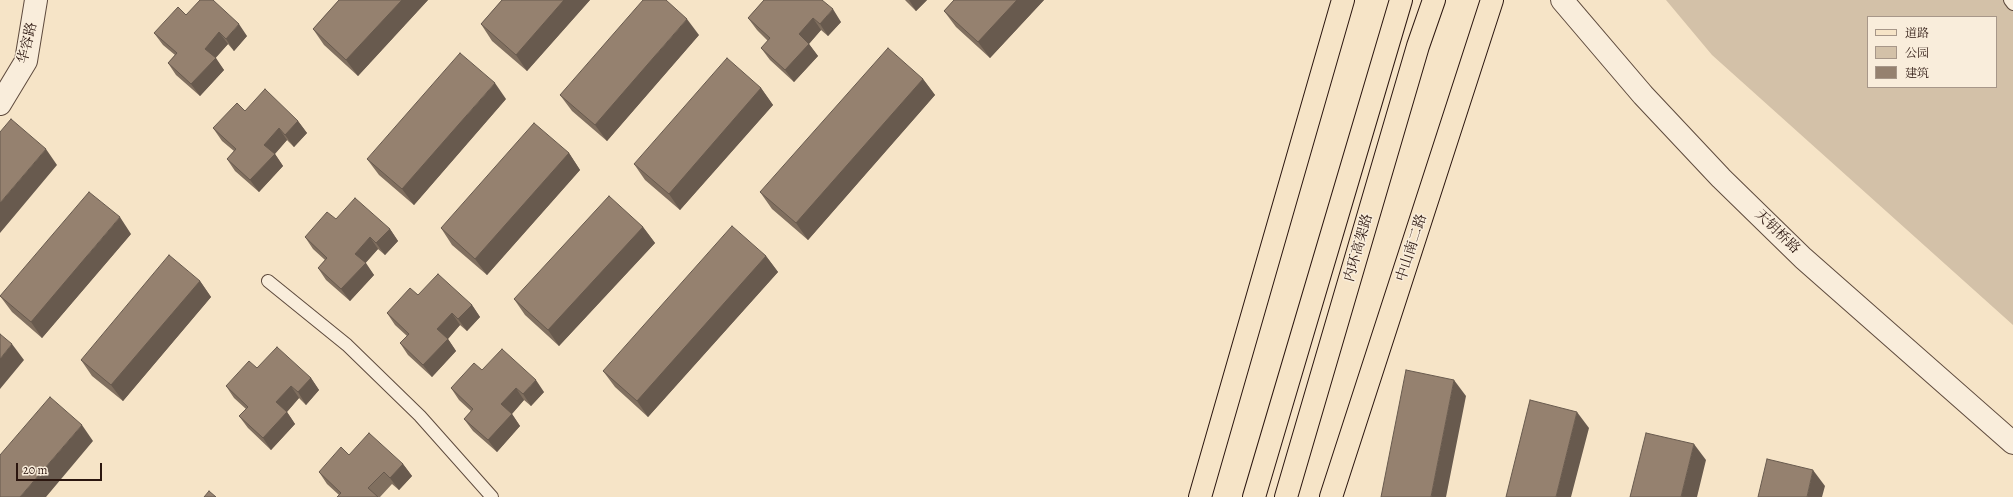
<!DOCTYPE html>
<meta charset="utf-8">
<style>
body{margin:0}
#map{position:relative;width:2013px;height:497px;overflow:hidden;background:#f6e4c7;font-family:Alegreya,"Noto Serif SC",serif}
canvas{display:block}
.legend{position:absolute;left:1867px;top:16px;width:130px;height:72px;box-sizing:border-box;background:#f9eddb;border:1px solid #a79789;margin:0;padding:5px 7px;list-style:none;font-size:12px;color:#2b160f}
.legend li{display:flex;align-items:center;gap:8px;height:20px}
.legend b{width:20px;border:1px solid #a79789}
.scale{position:absolute;left:16px;top:463px;width:86px;height:18px;box-sizing:border-box;border:2px solid #2b160f;border-top:0;padding-left:5px;font-size:12px;line-height:14px;white-space:nowrap;color:#2b160f;-webkit-text-stroke:3px #f9eddb;paint-order:stroke}
</style>
<div id="map">
<canvas width="2013" height="497"></canvas>
<ul class="legend">
<li><b style="height:5px;background:#f6e4c7"></b>道路</li>
<li><b style="height:11px;background:#d3c1a8"></b>公园</li>
<li><b style="height:11px;background:#95816f"></b>建筑</li>
</ul>
<div class="scale">20 m</div>
</div>
<script>
const c = document.querySelector('canvas').getContext('2d');
c.lineJoin = 'round';
function fill(path, color) { c.fillStyle = color; c.fill(path, 'evenodd'); }
const shape = rows => new Path2D(rows.map(r => 'M' + r).join(''));
function stroke(path, color, width, dash) { c.strokeStyle = color; c.lineWidth = width; c.lineCap = dash ? 'butt' : 'round'; c.setLineDash(dash || []); c.stroke(path); }
function drawText(font, color, halo, rows, align = 'center') {
  c.font = font + ' Alegreya,"Noto Serif SC",serif'; c.lineWidth = 3; c.setLineDash([]); c.textBaseline = 'middle'; c.strokeStyle = halo; c.fillStyle = color; for (const [text, x, y, turn = 0] of rows) {
    c.save(); c.translate(x, y); c.rotate((+turn || 0) * Math.PI / 180); c.textAlign = isNaN(turn) ? turn : align; if (halo) c.strokeText(text, 0, 0); c.fillText(text, 0, 0); c.restore();
  }
}
fill(shape([
 [1666,0,2013,0,2013,325,1712,55],
 [1868,17,1996,17,1996,87,1868,87]
]), '#d3c1a8');
const service = shape([
 [2010,0,2013,4],
 [268,281,347,345,420,416,492,497]
]);
const minor = shape([
 [0,104,26,61,36,0]
]);
const tertiary = shape([
 [1562,0,1643,95,1721,178,1803,258,2013,443]
]);
const primary = shape([
 [1200,497,1343,0],
 [1331,497,1492,0]
]);
const trunk = shape([
 [1254,497,1401,0],
 [1286,497,1418,46,1434,0]
]);
stroke(service, '#5e4a3d', 14);
stroke(minor, '#5e4a3d', 24);
stroke(tertiary, '#5e4a3d', 24);
stroke(primary, '#2b160f', 24);
stroke(trunk, '#2b160f', 24);
stroke(service, '#f9eddb', 12);
stroke(minor, '#f9eddb', 22);
stroke(tertiary, '#f9eddb', 22);
stroke(primary, '#f6e4c7', 22);
stroke(trunk, '#f6e4c7', 22);
fill(shape([
 [339,0,428,0,358,76,324,45,313,29],
 [502,0,590,0,527,71,492,41,481,24],
 [764,0,841,22,828,36,821,30,809,44,818,56,794,82,770,60,761,48,768,41,757,30,748,18],
 [905,0,927,0,916,11],
 [954,0,1044,0,990,58,956,27,944,11],
 [186,15,247,36,234,51,228,44,215,58,224,70,200,96,176,75,168,63,175,55,163,45,154,33],
 [699,35,607,141,572,111,560,95],
 [923,79,935,95,808,240,772,209,760,192],
 [761,88,773,105,680,210,645,180,634,164],
 [506,99,414,205,379,175,367,159],
 [245,111,298,121,307,133,294,147,287,140,275,154,283,166,259,192,235,171,227,159,234,151,222,141,213,128],
 [569,153,580,170,487,275,452,245,441,228],
 [336,219,390,229,398,241,385,255,378,249,365,263,374,275,350,301,326,280,318,268,325,260,313,249,305,237],
 [643,227,655,243,559,346,525,315,514,299],
 [131,234,42,338,12,312,0,296],
 [766,256,778,272,648,417,615,387,603,371],
 [200,281,211,297,123,401,92,376,81,360],
 [418,295,472,305,480,317,467,331,460,325,448,339,456,351,432,377,408,355,400,343,407,336,395,325,387,313],
 [257,368,311,378,319,390,306,405,299,398,287,412,295,424,271,450,248,428,239,416,246,409,234,398,226,386],
 [482,370,544,392,531,406,524,400,512,414,520,426,497,452,473,431,464,419,471,411,459,400,451,388],
 [349,455,403,464,412,476,399,490,392,484,380,497,337,497,339,495,327,484,319,472]
]), '#806f5f');
fill(shape([
 [402,0,428,0,358,76,346,60],
 [564,0,590,0,527,71,516,55],
 [909,0,927,0,916,11],
 [1017,0,1044,0,990,58,978,42],
 [833,9,841,22,828,36,820,24],
 [813,18,821,30,807,46,799,34],
 [687,19,699,35,607,141,595,125],
 [239,24,247,36,234,51,226,39],
 [219,32,228,44,213,61,205,49],
 [809,44,818,56,794,82,785,70],
 [216,58,224,70,200,96,191,84],
 [923,79,935,95,808,240,796,223],
 [495,83,506,99,414,205,402,189],
 [761,88,773,105,680,210,669,194],
 [298,121,307,133,294,147,285,135],
 [279,128,287,140,272,157,264,145],
 [46,149,57,165,0,233,0,203],
 [569,153,580,170,487,275,475,259],
 [275,154,283,166,259,192,250,180],
 [120,217,131,234,42,338,31,322],
 [643,227,655,243,559,346,548,330],
 [390,229,398,241,385,255,376,243],
 [370,237,378,249,363,266,355,254],
 [766,256,778,272,648,417,637,401],
 [366,263,374,275,350,301,341,289],
 [200,281,211,297,123,401,111,385],
 [472,305,480,317,467,331,458,319],
 [452,313,460,325,446,341,437,329],
 [448,339,456,351,432,377,423,365],
 [12,344,24,360,0,389,0,359],
 [311,378,319,390,306,405,298,392],
 [536,380,544,392,531,406,523,394],
 [1454,380,1466,396,1446,497,1431,497],
 [291,386,299,398,285,414,276,402],
 [516,388,524,400,510,416,501,404],
 [287,412,295,424,271,450,263,438],
 [1577,412,1589,428,1571,497,1556,497],
 [512,414,520,426,497,452,488,440],
 [82,425,93,441,46,497,20,497],
 [1694,444,1706,460,1697,497,1681,497],
 [403,464,412,476,399,490,390,478],
 [1813,470,1825,486,1822,497,1807,497]
]), '#685a4e');
const building = shape([
 [200,0,213,0,239,24,226,39,219,32,205,49,216,58,191,84,168,63,177,53,154,33,178,7,186,15,200,0],
 [339,0,402,0,346,60,313,29,339,0],
 [502,0,564,0,516,55,481,24,502,0],
 [643,0,666,0,687,19,595,125,560,95,643,0],
 [764,0,822,0,833,9,820,24,813,18,799,34,809,44,785,70,761,48,770,38,748,18,764,0],
 [954,0,1017,0,978,42,944,11,954,0],
 [888,48,923,79,796,223,760,192,888,48],
 [460,53,495,83,402,189,367,159,460,53],
 [727,58,761,88,669,194,634,164,727,58],
 [265,89,298,121,285,135,279,128,264,145,275,154,250,180,227,159,236,149,213,128,237,103,245,111,265,89],
 [11,119,46,149,0,203,0,132,11,119],
 [534,123,569,153,475,259,441,228,534,123],
 [89,192,120,217,31,322,0,296,89,192],
 [609,196,643,227,548,330,514,299,609,196],
 [355,198,390,229,376,243,370,237,355,254,366,263,341,289,318,268,327,258,305,237,327,212,336,219,355,198],
 [732,226,766,256,637,401,603,371,732,226],
 [169,255,200,281,111,385,81,360,169,255],
 [438,274,472,305,458,319,452,313,437,329,448,339,423,365,400,343,409,334,387,313,410,288,418,295,438,274],
 [0,334,12,344,0,359,0,334],
 [277,347,311,378,298,392,291,386,276,402,287,412,263,438,239,416,248,407,226,386,249,361,257,368,277,347],
 [502,349,536,380,523,394,516,388,501,404,512,414,488,440,464,419,473,409,451,388,474,363,482,370,502,349],
 [1406,370,1454,380,1431,497,1381,497,1406,370],
 [50,397,82,425,20,497,0,497,0,455,50,397],
 [1530,400,1577,412,1556,497,1506,497,1530,400],
 [369,433,403,464,390,478,384,472,368,488,378,497,337,497,341,493,319,472,341,447,349,455,369,433],
 [1646,433,1694,444,1681,497,1630,497,1646,433],
 [1767,459,1813,470,1807,497,1758,497,1767,459],
 [209,491,216,497,204,497,209,491]
]);
fill(building, '#95816f');
stroke(building, '#685a4e', 1);
drawText('14px', '#2b160f', '#f9eddb', [
 ["华容路",28,43,-76],
 ["天钥桥路",1777,232,44],
 ["内环高架路",1359,248,-74],
 ["中山南二路",1412,248,-72]
]);
</script>
